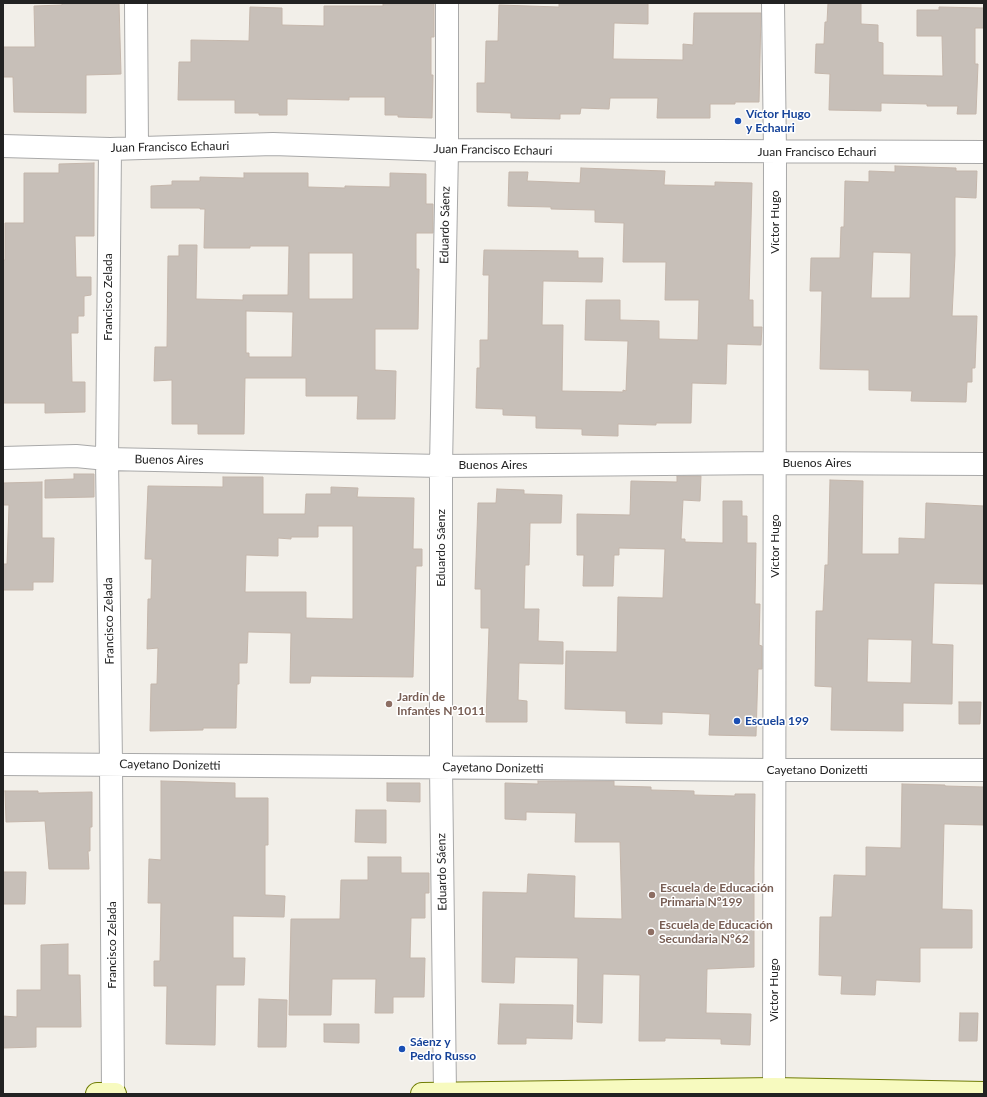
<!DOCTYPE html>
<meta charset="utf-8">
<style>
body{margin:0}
#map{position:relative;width:987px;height:1097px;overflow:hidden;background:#f2efe9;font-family:Lato,sans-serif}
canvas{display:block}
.frame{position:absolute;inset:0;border:4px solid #222;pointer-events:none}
</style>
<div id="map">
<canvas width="987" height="1097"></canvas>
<div class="frame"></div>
</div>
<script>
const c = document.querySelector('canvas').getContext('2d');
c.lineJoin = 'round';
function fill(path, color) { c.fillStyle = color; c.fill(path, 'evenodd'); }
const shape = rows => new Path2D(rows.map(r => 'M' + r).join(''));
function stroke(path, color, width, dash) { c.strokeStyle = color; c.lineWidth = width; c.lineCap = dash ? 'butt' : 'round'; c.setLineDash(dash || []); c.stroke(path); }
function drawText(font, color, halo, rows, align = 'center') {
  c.font = font + ' Lato,sans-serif'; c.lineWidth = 3; c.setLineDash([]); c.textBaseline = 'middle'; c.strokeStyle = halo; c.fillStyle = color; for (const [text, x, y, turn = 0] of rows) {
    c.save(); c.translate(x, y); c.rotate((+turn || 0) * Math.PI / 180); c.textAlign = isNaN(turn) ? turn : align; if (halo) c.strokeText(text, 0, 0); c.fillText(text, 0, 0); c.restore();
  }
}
const building = shape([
 [62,3,119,3,121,74,86,75,86,113,14,112,13,77,3,77,3,47,35,47,34,6,62,5,62,3],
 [383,3,434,3,434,37,431,37,431,75,433,75,432,118,398,117,398,115,385,115,385,97,349,97,349,100,287,99,287,115,259,115,259,113,235,113,235,100,178,100,179,62,191,62,191,40,249,41,250,7,282,8,282,25,324,26,324,6,383,6,383,3],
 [559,3,648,3,648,24,614,23,613,59,683,60,683,44,693,45,694,13,761,13,759,102,735,102,735,104,710,104,710,118,657,118,658,98,610,98,609,109,581,108,580,114,560,114,560,119,511,118,511,113,477,112,477,83,485,83,486,41,498,41,499,5,559,7,559,3],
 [828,3,861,3,861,24,878,25,878,42,883,43,883,75,943,76,942,36,917,36,917,10,939,10,939,7,984,8,984,28,975,28,975,64,978,64,976,114,957,114,958,106,927,106,927,104,881,103,881,111,829,110,830,74,815,73,816,44,824,44,825,22,827,22,828,3],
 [94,163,94,236,75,236,76,277,91,277,91,295,84,296,84,316,78,316,78,333,71,333,72,382,85,382,85,412,45,413,45,403,3,403,3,260,5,260,5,223,24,223,24,173,59,173,59,164,94,163],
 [895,166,956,168,956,171,977,171,976,198,955,197,955,255,952,316,977,316,975,368,972,368,972,382,967,382,966,402,911,401,912,391,869,390,869,370,820,369,822,291,810,291,811,258,840,258,841,227,844,227,845,181,869,182,869,171,895,172,895,166],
 [873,252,911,253,910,298,871,298,873,252],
 [581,168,665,171,664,185,715,186,715,182,752,183,749,300,753,300,753,327,762,327,761,345,727,344,726,384,692,383,691,423,656,423,656,425,618,424,618,436,582,435,582,429,536,428,536,416,503,415,503,409,476,408,477,368,480,368,480,340,488,340,489,275,483,275,484,250,578,251,578,258,603,258,602,282,543,281,542,325,563,325,562,391,623,392,623,390,626,391,628,341,585,340,586,300,620,300,620,320,659,321,659,339,698,340,699,300,665,300,666,262,623,262,624,223,595,222,595,210,551,209,551,207,508,206,509,172,528,172,527,181,580,183,581,168],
 [244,173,308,173,308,187,345,188,345,186,390,187,390,173,426,174,426,204,433,204,433,233,416,233,416,269,419,269,418,329,375,329,375,370,396,371,395,419,357,419,358,396,306,396,306,378,245,378,244,434,198,434,198,424,172,424,172,380,154,381,155,347,167,347,168,256,179,256,179,245,197,245,196,299,243,300,243,295,288,295,289,246,250,246,250,248,204,248,205,209,200,209,200,208,151,208,151,186,172,185,172,181,200,181,200,177,244,178,244,173],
 [309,253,353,253,353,299,309,299,309,253],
 [246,311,293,312,292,357,249,357,249,353,246,353,246,311],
 [74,474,94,474,94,497,45,498,45,480,74,479,74,474],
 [677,476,701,476,700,501,683,500,681,539,685,539,685,542,723,543,723,501,742,501,742,516,747,516,747,543,756,543,755,604,760,604,759,645,762,646,762,669,758,669,756,736,709,735,710,714,662,712,662,724,626,723,626,711,565,709,566,651,617,652,618,597,663,598,665,549,619,548,619,555,614,555,613,586,583,586,584,555,577,555,577,514,630,515,631,481,677,482,677,476],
 [223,477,263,477,263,514,305,514,306,494,331,494,331,487,358,488,357,497,414,498,413,549,422,549,422,566,416,566,413,677,311,676,310,683,290,683,291,633,248,632,247,663,239,663,239,684,237,684,236,728,203,728,203,730,150,731,151,684,157,684,158,648,147,649,148,599,151,599,152,559,145,559,148,486,223,487,223,477],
 [318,526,353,526,353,619,306,618,306,592,245,592,246,555,278,556,278,538,291,539,291,537,318,537,318,526],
 [830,480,863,481,862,554,899,554,899,538,925,539,926,503,984,506,983,584,934,583,932,644,953,645,952,704,903,703,903,731,831,730,832,687,815,686,816,611,823,611,825,565,828,565,830,480],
 [868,639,912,640,911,683,867,682,868,639],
 [42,482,42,538,54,538,53,582,33,582,33,590,3,590,3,564,7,564,9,505,3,505,3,483,42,482],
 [497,489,524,490,524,494,562,495,561,523,530,523,529,565,525,565,524,609,539,609,538,641,563,642,563,664,519,663,518,700,527,701,527,722,486,722,489,628,481,628,481,589,475,589,478,503,496,503,497,489],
 [959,702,981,702,980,724,959,724,959,702],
 [161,781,235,783,235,798,268,798,268,845,265,845,265,895,285,896,284,917,233,916,233,958,245,958,244,985,216,985,215,1045,166,1044,167,986,154,986,154,961,160,961,161,903,148,903,149,859,161,860,161,781],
 [538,781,614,781,614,786,651,787,651,790,694,791,694,795,735,796,735,794,755,794,754,868,754,967,707,969,706,1013,751,1014,750,1045,721,1044,721,1039,665,1038,665,1041,639,1041,640,975,603,974,602,1023,577,1022,578,958,515,957,514,983,482,982,483,892,527,893,528,874,575,876,574,918,622,919,620,842,575,842,576,813,526,812,526,820,505,819,505,783,538,784,538,781],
 [387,783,420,783,420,802,387,801,387,783],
 [902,784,945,785,945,786,984,787,984,825,944,824,942,909,972,910,972,948,920,948,920,982,876,980,875,995,841,994,842,976,819,975,820,917,832,917,834,875,866,876,866,847,901,848,902,784],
 [5,791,38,791,38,793,92,792,92,827,90,827,90,851,88,851,89,869,49,869,45,821,6,822,5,791],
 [356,810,386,810,386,843,355,842,356,810],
 [368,857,401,857,401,873,429,873,429,893,425,893,425,918,411,918,410,958,425,958,424,997,393,997,393,1013,375,1013,376,979,332,979,331,1015,289,1015,291,919,340,919,341,880,368,880,368,857],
 [3,872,26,872,25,904,3,904,3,872],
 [68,944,68,975,80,975,81,1027,36,1027,36,1047,3,1048,3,1016,17,1017,17,990,41,990,41,945,68,944],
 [259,999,287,1000,286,1047,258,1047,259,999],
 [500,1004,573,1005,572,1039,526,1038,526,1044,498,1044,500,1004],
 [960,1013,978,1013,977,1041,959,1041,960,1013],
 [324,1024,359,1024,359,1043,324,1042,324,1024]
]);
fill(building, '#c7bfb8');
stroke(building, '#c4b6ab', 1);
const street = shape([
 [136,3,137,148],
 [773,3,775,152,774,1089],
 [3,146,110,149,273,144,447,150,984,152],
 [110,149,107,459,111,764,113,1094],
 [3,458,76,456,107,459,441,466,775,463,984,464],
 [3,764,774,770,984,770],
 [445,1094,441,767,441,466,447,150,447,3]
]);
const secondary = shape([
 [97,1094,115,1094],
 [422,1094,774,1089,984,1093]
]);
stroke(street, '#a9a9a9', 24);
stroke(secondary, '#707d05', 24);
stroke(street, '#fff', 22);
stroke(secondary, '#f7fabf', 22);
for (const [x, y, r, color] of [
 [738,121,4,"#1a4fb4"],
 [389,704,4,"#8d6e63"],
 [737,721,4,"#1a4fb4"],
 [652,895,4,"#8d6e63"],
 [651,932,4,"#8d6e63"],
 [402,1049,4,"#1a4fb4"]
]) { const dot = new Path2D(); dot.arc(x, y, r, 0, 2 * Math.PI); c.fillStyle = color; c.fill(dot); stroke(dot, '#fff', 1.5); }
drawText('bold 12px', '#164399', '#fff', [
 ["Víctor Hugo",746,114],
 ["y Echauri",746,128],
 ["Escuela 199",745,721],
 ["Sáenz y",410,1042],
 ["Pedro Russo",410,1056]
], 'left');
drawText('12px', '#222', '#fff', [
 ["Juan Francisco Echauri",170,147,-1],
 ["Juan Francisco Echauri",493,150,1],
 ["Juan Francisco Echauri",817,152],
 ["Víctor Hugo",775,222,-90],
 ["Eduardo Sáenz",445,225,-89],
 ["Francisco Zelada",108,297,-90],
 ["Buenos Aires",169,460,1],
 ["Buenos Aires",817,463],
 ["Buenos Aires",493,465],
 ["Víctor Hugo",775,546,-90],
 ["Eduardo Sáenz",441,548,-90],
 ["Francisco Zelada",109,621,-91],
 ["Cayetano Donizetti",170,765,1],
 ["Cayetano Donizetti",493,768,1],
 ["Cayetano Donizetti",817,770],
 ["Eduardo Sáenz",442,872,-91],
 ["Francisco Zelada",112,945,-90],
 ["Víctor Hugo",774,990,-90]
]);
drawText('bold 12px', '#785e54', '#fff', [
 ["Jardín de",397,697],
 ["Infantes Nº1011",397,711],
 ["Escuela de Educación",660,888],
 ["Primaria Nº199",660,902],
 ["Escuela de Educación",659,925],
 ["Secundaria Nº62",659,939]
], 'left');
</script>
